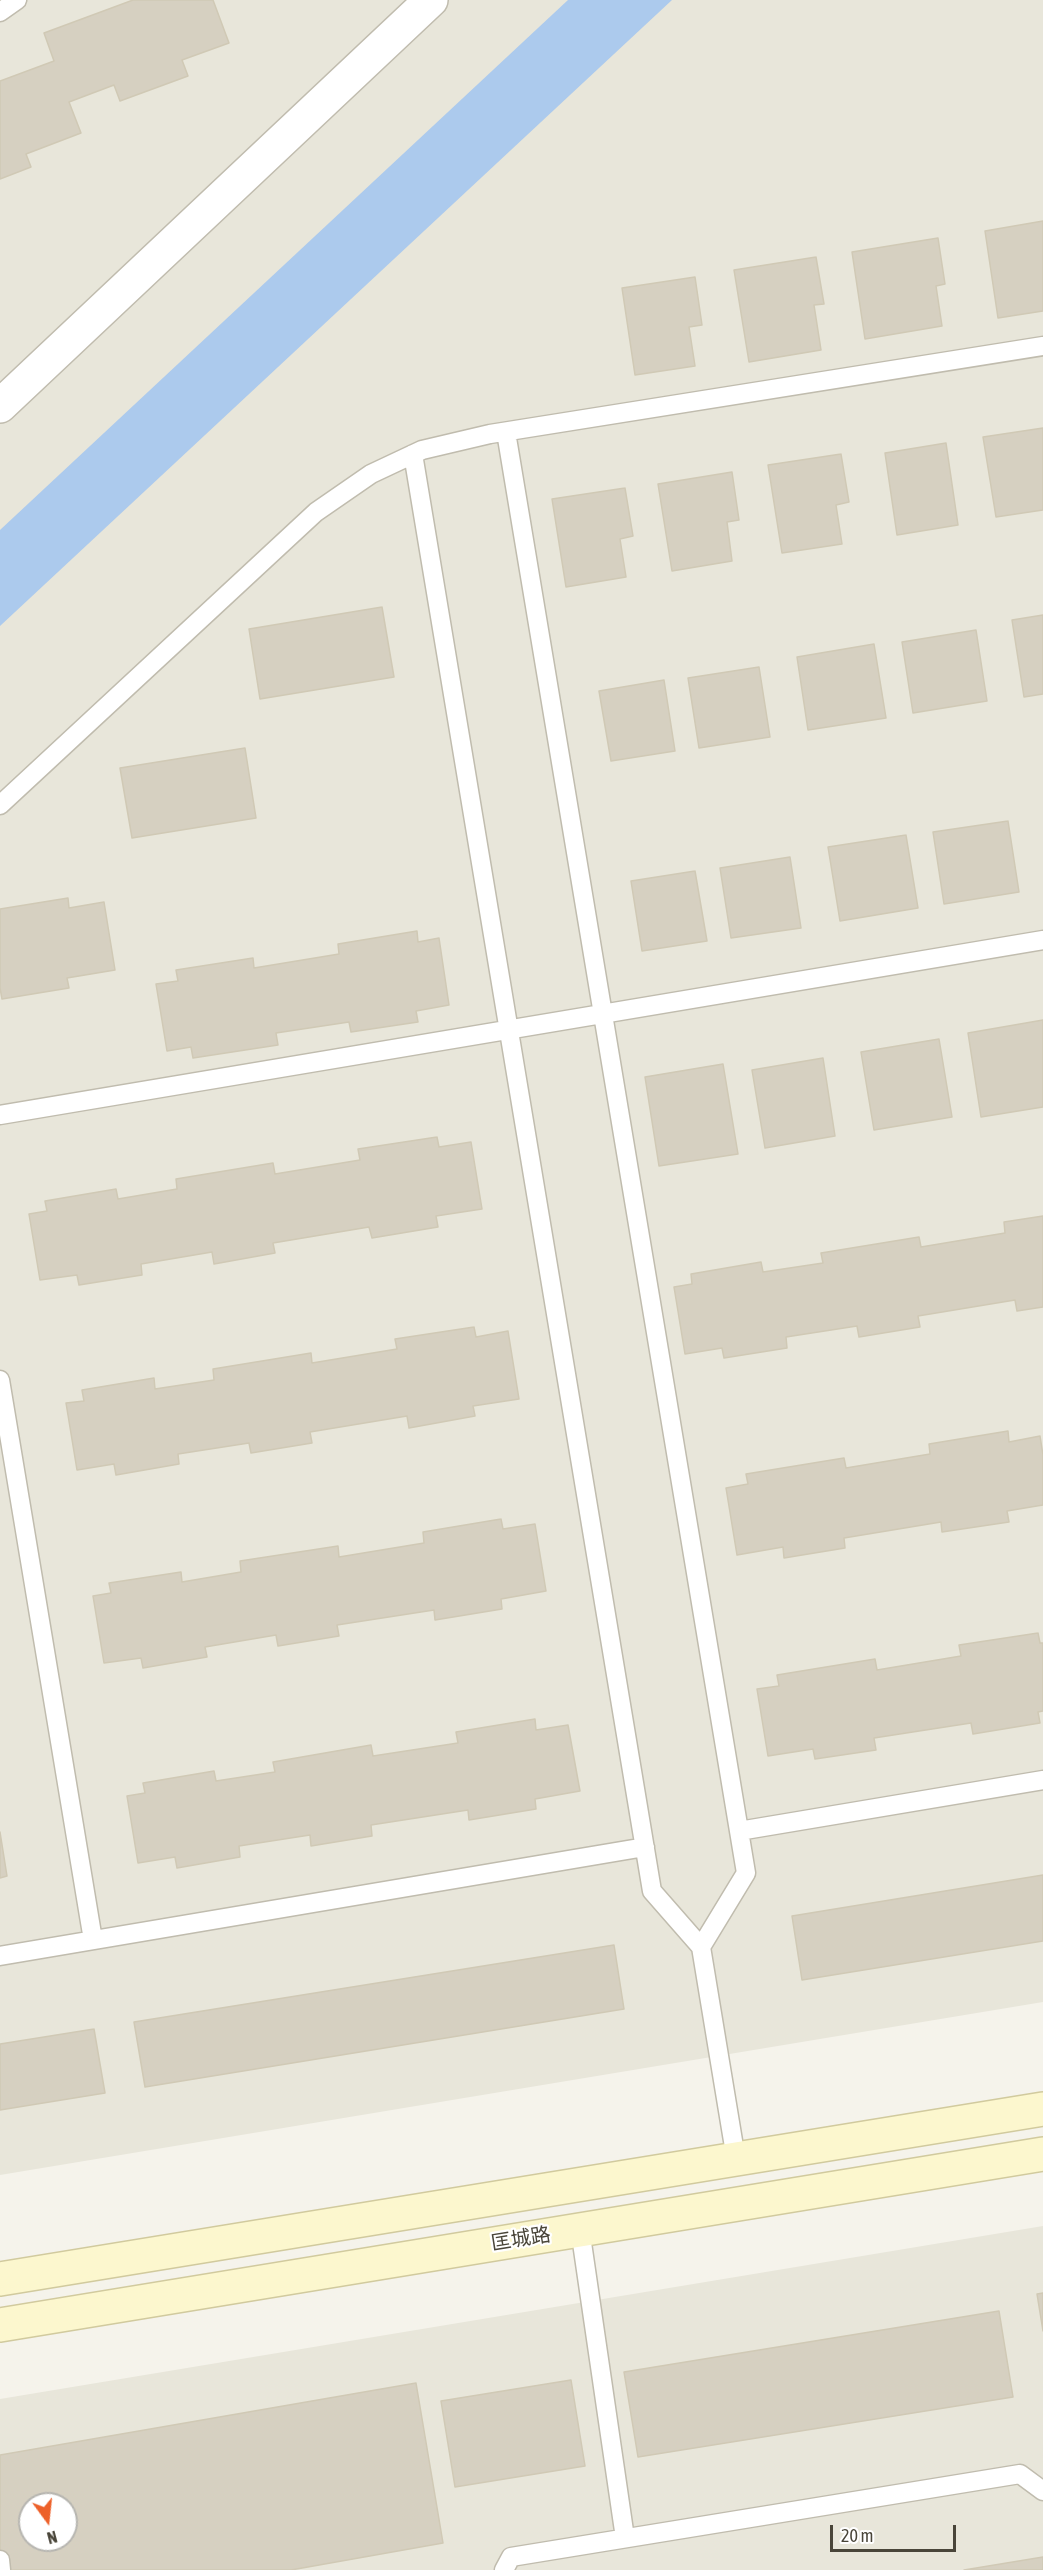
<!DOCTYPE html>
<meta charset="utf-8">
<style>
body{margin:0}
#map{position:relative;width:1043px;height:2570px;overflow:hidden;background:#f5f3eb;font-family:"Asap Condensed",sans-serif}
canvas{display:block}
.north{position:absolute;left:18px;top:2492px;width:60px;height:60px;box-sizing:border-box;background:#fff;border:2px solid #b6b5b0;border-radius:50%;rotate:165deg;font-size:16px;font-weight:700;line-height:24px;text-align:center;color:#494539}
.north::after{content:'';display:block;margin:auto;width:21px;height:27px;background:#ed612a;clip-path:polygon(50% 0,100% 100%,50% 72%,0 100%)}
.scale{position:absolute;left:830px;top:2525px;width:126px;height:27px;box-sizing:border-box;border:3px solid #494539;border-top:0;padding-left:8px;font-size:18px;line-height:21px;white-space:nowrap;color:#494539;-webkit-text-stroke:4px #fff;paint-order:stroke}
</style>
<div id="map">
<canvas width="1043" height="2570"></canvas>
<div class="north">N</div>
<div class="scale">20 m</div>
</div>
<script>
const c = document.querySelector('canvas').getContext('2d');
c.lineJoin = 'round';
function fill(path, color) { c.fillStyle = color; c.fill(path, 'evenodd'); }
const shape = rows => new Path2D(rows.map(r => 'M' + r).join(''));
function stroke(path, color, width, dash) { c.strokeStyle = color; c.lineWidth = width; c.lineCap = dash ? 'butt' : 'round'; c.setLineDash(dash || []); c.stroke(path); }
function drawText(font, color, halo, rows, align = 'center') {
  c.font = font + ' "Asap Condensed","Noto Sans SC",sans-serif'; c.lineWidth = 4.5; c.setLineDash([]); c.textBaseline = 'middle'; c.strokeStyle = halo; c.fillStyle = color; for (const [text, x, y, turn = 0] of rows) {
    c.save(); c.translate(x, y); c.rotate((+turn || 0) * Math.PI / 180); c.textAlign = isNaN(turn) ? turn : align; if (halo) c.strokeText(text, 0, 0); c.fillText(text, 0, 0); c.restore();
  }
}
fill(shape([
 [0,0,1043,0,1043,2002,0,2175],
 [1043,2226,1043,2570,0,2570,0,2399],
 [30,2504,66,2504,66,2540,30,2540]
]), '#e8e6da');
fill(shape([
 [568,0,672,0,0,626,0,530]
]), '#accaed');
const building = shape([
 [133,0,213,0,229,43,182,60,188,76,120,101,114,85,69,102,81,133,26,154,31,167,0,179,0,81,54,61,44,33,133,0],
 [1043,221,1043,311,998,318,985,231,1043,221],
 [938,238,945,284,936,286,942,326,865,339,852,252,938,238],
 [816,257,824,304,814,305,821,350,749,362,734,270,816,257],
 [695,277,702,325,689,327,695,366,635,375,622,288,695,277],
 [1043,428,1043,510,996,517,983,437,1043,428],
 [946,443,958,525,897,535,885,453,946,443],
 [841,454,849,502,836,505,842,544,782,553,768,465,841,454],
 [732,472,739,520,727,522,732,561,672,571,658,484,732,472],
 [625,488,633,536,620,539,626,577,566,587,552,499,625,488],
 [382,607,394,677,260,699,249,629,382,607],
 [1043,615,1043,694,1024,697,1012,620,1043,615],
 [976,630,987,701,913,713,902,642,976,630],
 [874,644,886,718,808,730,797,657,874,644],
 [759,667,770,737,699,748,688,678,759,667],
 [664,680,675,751,611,761,599,691,664,680],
 [245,748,256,818,132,838,120,768,245,748],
 [1008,821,1019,892,944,904,933,832,1008,821],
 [906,835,918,908,840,921,828,847,906,835],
 [790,857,801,928,731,938,720,868,790,857],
 [695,871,707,941,642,951,631,881,695,871],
 [68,898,69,908,104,902,115,970,67,978,69,988,2,999,0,988,0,909,68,898],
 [417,931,418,942,439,938,449,1005,416,1011,418,1022,351,1032,349,1022,276,1033,278,1045,193,1058,191,1047,167,1051,156,984,178,981,176,970,253,958,254,968,339,954,338,944,417,931],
 [1043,1020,1043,1107,981,1117,968,1033,1043,1020],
 [939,1039,952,1117,874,1130,861,1052,939,1039],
 [823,1058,835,1136,765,1148,752,1070,823,1058],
 [723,1064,738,1154,659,1166,645,1077,723,1064],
 [437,1137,439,1147,471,1142,482,1209,436,1216,438,1227,372,1238,369,1227,273,1243,275,1253,214,1264,212,1252,141,1264,142,1275,79,1285,77,1275,40,1280,29,1214,47,1211,45,1201,116,1189,118,1199,177,1189,176,1179,273,1163,275,1174,360,1160,358,1149,437,1137],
 [1043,1216,1043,1307,1017,1311,1015,1300,918,1316,920,1327,859,1337,857,1326,786,1337,787,1348,724,1358,722,1348,685,1354,674,1287,692,1284,691,1274,761,1262,763,1272,823,1263,821,1253,919,1237,921,1247,1005,1233,1004,1222,1043,1216],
 [474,1327,476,1337,508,1331,519,1399,473,1406,475,1416,409,1428,407,1416,310,1432,312,1443,251,1453,249,1443,178,1454,179,1464,116,1475,114,1464,77,1470,66,1403,84,1401,82,1390,154,1378,155,1389,214,1380,213,1369,311,1353,312,1363,397,1349,395,1339,474,1327],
 [1008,1431,1009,1442,1040,1436,1043,1455,1043,1505,1007,1511,1009,1522,942,1532,941,1522,844,1538,845,1548,784,1558,783,1547,737,1555,726,1488,748,1484,746,1474,844,1458,846,1468,930,1454,929,1444,1008,1431],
 [501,1519,503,1529,535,1524,546,1591,501,1599,502,1609,435,1620,434,1610,337,1625,339,1636,278,1646,276,1635,205,1647,207,1657,143,1668,141,1658,104,1663,93,1596,111,1593,109,1583,181,1572,182,1582,241,1572,240,1561,338,1546,339,1557,424,1543,423,1532,501,1519],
 [1038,1633,1040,1643,1043,1643,1043,1711,1038,1712,1040,1723,973,1734,971,1723,874,1738,876,1750,815,1759,813,1749,768,1756,757,1689,779,1686,777,1675,875,1659,877,1670,961,1656,959,1645,1038,1633],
 [535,1719,536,1730,568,1725,580,1791,535,1799,536,1809,469,1820,468,1810,371,1825,372,1836,311,1846,310,1835,239,1846,240,1857,177,1868,175,1857,138,1863,127,1796,145,1793,143,1783,214,1771,216,1781,275,1772,273,1762,371,1745,373,1756,458,1743,456,1732,535,1719],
 [0,1832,7,1876,0,1878,0,1832],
 [1043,1875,1043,1941,802,1980,792,1916,1043,1875],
 [614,1945,624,2009,145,2087,134,2022,614,1945],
 [94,2029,105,2093,0,2110,0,2044,94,2029],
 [1043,2293,1043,2331,1037,2294,1043,2293],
 [999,2311,1013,2397,638,2457,624,2372,999,2311],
 [571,2380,585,2466,455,2487,441,2401,571,2380],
 [416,2383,443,2543,291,2570,0,2570,0,2455,416,2383],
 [30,2504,66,2504,66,2540,30,2540,30,2504],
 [1043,2557,1043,2570,964,2570,1043,2557]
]);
fill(building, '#d6d0c1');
stroke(building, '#d0c9b5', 1.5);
const service = shape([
 [0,12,17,0],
 [506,432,746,1873,701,1947,736,2159],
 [413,454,652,1891,701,1947],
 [0,805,316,512,371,474,422,450,490,434,1043,346],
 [0,1115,1043,940],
 [0,1380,93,1940],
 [739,1831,1043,1780],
 [0,1956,645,1847],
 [580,2229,625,2538],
 [0,2560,1,2570],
 [504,2570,511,2557,1020,2474,1043,2491]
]);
const minor = shape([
 [0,406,431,0]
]);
const secondary = shape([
 [0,2279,1043,2109],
 [0,2325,1043,2154]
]);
stroke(service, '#c0bcae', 21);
stroke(minor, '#c0bcae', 36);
stroke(secondary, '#d1ca9e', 36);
stroke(service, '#fff', 18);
stroke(minor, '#fff', 33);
stroke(secondary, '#fcf7ce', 33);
drawText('20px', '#494539', '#fff', [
 ["匡城路",521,2239,-9]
]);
</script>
